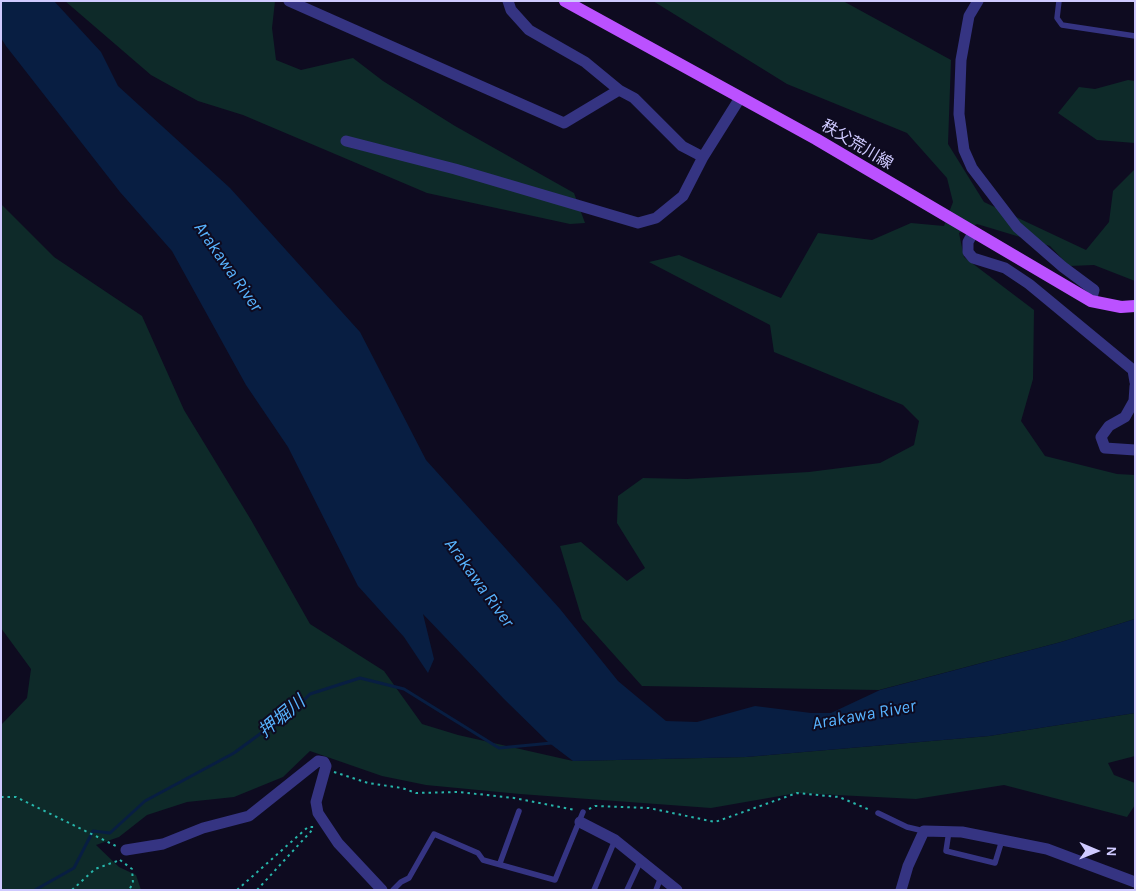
<!DOCTYPE html>
<meta charset="utf-8">
<style>
body{margin:0}
#map{position:relative;width:1136px;height:891px;overflow:hidden;background:#0e0b20;font-family:Karla,sans-serif}
canvas{display:block}
.frame{position:absolute;inset:0;border:2px solid #cfcaff;pointer-events:none}
.north{position:absolute;left:1071px;top:826px;width:50px;height:50px;-webkit-text-stroke:4px #0e0b20;paint-order:stroke;rotate:91deg;font-size:14px;font-weight:700;line-height:20px;text-align:center;color:#cfcaff}
.north::after{content:'';display:block;margin:auto;width:18px;height:22px;background:#cfcaff;clip-path:polygon(50% 0,100% 100%,50% 72%,0 100%)}
</style>
<div id="map">
<canvas width="1136" height="891"></canvas>
<div class="frame"></div>
<div class="north">N</div>
</div>
<script>
const c = document.querySelector('canvas').getContext('2d');
c.lineJoin = 'round';
function fill(path, color) { c.fillStyle = color; c.fill(path, 'evenodd'); }
const shape = rows => new Path2D(rows.map(r => 'M' + r).join(''));
function stroke(path, color, width, dash) { c.strokeStyle = color; c.lineWidth = width; c.lineCap = dash ? 'butt' : 'round'; c.setLineDash(dash || []); c.stroke(path); }
function drawText(font, color, halo, rows, align = 'center') {
  c.font = font + ' Karla,"Noto Sans JP",sans-serif'; c.lineWidth = 4; c.setLineDash([]); c.textBaseline = 'middle'; c.strokeStyle = halo; c.fillStyle = color; for (const [text, x, y, turn = 0] of rows) {
    c.save(); c.translate(x, y); c.rotate((+turn || 0) * Math.PI / 180); c.textAlign = isNaN(turn) ? turn : align; if (halo) c.strokeText(text, 0, 0); c.fillText(text, 0, 0); c.restore();
  }
}
fill(shape([
 [65,1,275,1,272,28,276,60,301,70,353,58,383,81,455,126,574,193,585,223,570,224,427,193,243,115,198,101,151,75],
 [653,1,843,1,951,60,948,144,984,202,1086,250,1109,222,1113,191,1135,169,1135,281,1094,265,1069,266,1050,246,977,224,959,233,964,257,1034,310,1033,379,1021,421,1045,456,1117,474,1135,475,1135,619,1061,642,879,690,642,686,582,619,560,546,581,542,627,581,645,568,617,523,618,496,643,478,687,479,809,472,880,463,914,445,919,421,903,405,774,352,770,325,649,262,679,255,781,298,818,233,872,240,911,223,944,226,953,202,947,178,907,133,787,84],
 [1128,80,1135,81,1135,143,1097,140,1058,113,1079,87,1095,89],
 [1,204,54,257,142,316,184,410,251,520,310,624,384,671,422,724,458,735,573,761,746,757,989,736,1135,713,1135,756,1108,763,1114,775,1135,783,1135,805,1127,817,1004,785,916,799,797,793,711,808,520,794,426,785,382,776,310,751,283,777,234,797,187,802,147,815,119,837,96,845,119,867,136,875,141,890,1,890,1,725,27,698,31,669,1,628]
]), '#0e2a29');
fill(shape([
 [1,1,54,1,101,52,118,86,230,188,360,332,426,460,560,609,618,681,666,721,697,722,755,706,811,713,831,713,880,690,1061,642,1135,619,1135,713,989,736,746,757,573,761,548,742,504,699,423,614,434,659,428,673,404,637,358,586,288,447,246,385,172,251,120,192,6,46,1,38]
]), '#081e42');
stroke(shape([
 [35,890,74,868,93,831,110,833,145,801,234,753,264,731,282,722,310,694,360,678,404,689,499,748,552,743]
]), '#081e42', 3);
stroke(shape([
 [334,772,368,783,402,788,416,793,459,792,514,798,575,810],
 [1,797,16,797,116,846],
 [589,809,595,806,649,808,715,822,797,793,839,797,870,810],
 [120,860,132,869,133,883,129,890],
 [72,890,95,869,120,860],
 [237,890,308,827,315,827],
 [257,890,314,828]
]), '#27b6ab', 2, [2.5, 4]);
stroke(shape([
 [1059,1,1057,18,1062,25,1135,36],
 [878,813,907,827,924,831],
 [949,831,946,851,995,863,1002,840],
 [500,863,519,811],
 [393,890,401,882,409,878,434,834,478,853,483,860,555,880,583,812],
 [594,890,615,840],
 [627,890,641,860],
 [656,890,661,877]
]), '#353482', 5.5);
stroke(shape([
 [289,1,564,123,619,90],
 [508,1,511,10,529,30,585,62,619,90,634,98,682,146,703,157],
 [978,1,969,16,961,60,959,114,964,150,972,168,1017,227,1063,267,1094,290,1091,301],
 [346,141,455,169,638,223,656,218,683,196,703,157,740,98],
 [973,233,968,242,968,252,973,258,1005,268,1029,284,1133,370,1135,382],
 [1135,386,1134,401,1125,417,1109,426,1101,437,1105,448,1135,450],
 [580,822,615,840,677,890],
 [126,850,163,844,203,828,249,816,318,761,324,762,326,766,316,802,318,813,338,843,382,890],
 [901,890,908,866,924,831,962,832,1047,849,1135,882]
]), '#353482', 11);
stroke(shape([
 [565,1,816,139,1091,301,1121,307,1135,306]
]), '#bb51ff', 12);
drawText('16px', '#cfcaff', '#0e0b20', [
 ["秩父荒川線",857,145,31]
]);
drawText('italic 18px', '#58b4ff', '#0e0b20', [
 ["Arakawa River",228,267,55],
 ["Arakawa River",479,583,54],
 ["Arakawa River",864,715,-10],
 ["押堀川",282,717,-40]
]);
</script>
